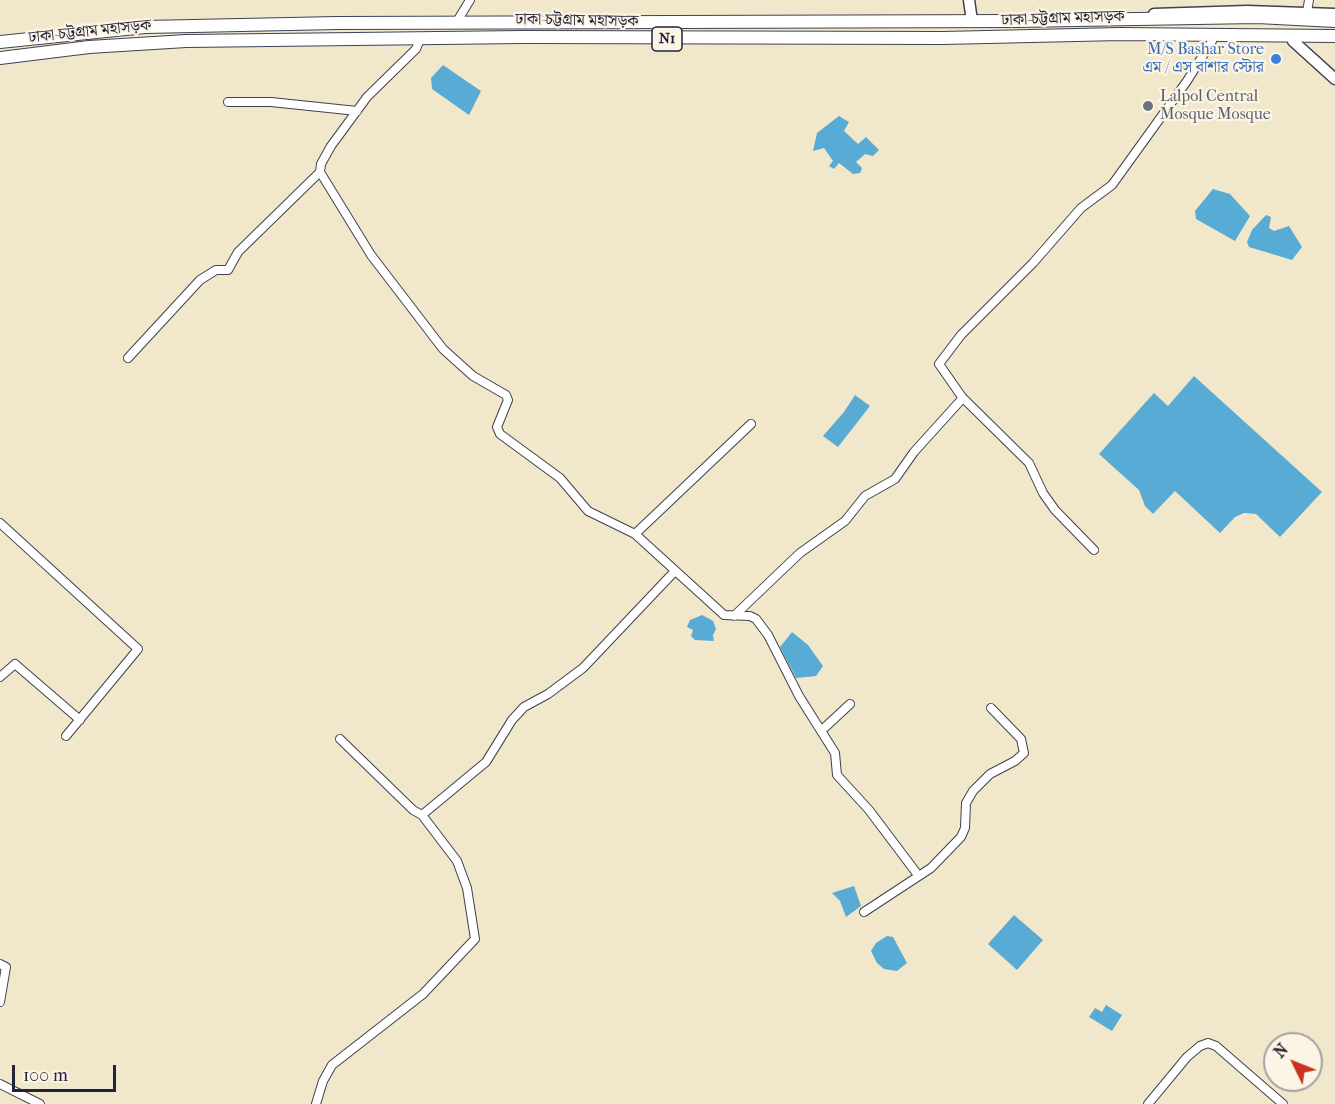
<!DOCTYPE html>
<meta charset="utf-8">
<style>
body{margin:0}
#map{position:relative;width:1335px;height:1104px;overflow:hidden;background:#f1e7cb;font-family:"IM FELL French Canon",serif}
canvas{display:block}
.north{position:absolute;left:1263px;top:1032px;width:60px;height:60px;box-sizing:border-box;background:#fcf5e5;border:2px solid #a5a1a1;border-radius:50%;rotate:313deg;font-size:16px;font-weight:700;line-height:24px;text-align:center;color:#22223b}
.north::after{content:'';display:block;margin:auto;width:21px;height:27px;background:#c8321e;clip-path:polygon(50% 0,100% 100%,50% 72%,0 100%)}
.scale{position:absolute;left:12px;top:1065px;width:104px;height:27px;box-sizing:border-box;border:3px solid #22223b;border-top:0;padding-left:8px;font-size:18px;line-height:21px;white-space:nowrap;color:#22223b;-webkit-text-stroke:4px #fcf5e5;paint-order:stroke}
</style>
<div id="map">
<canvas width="1335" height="1104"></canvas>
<div class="north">N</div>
<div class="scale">100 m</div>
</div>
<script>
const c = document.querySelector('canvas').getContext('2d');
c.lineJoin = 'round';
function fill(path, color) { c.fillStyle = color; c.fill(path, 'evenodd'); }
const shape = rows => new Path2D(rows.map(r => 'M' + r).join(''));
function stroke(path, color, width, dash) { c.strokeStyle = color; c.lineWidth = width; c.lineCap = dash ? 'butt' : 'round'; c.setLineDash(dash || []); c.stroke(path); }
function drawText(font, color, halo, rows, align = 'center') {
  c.font = font + ' "IM FELL French Canon","Noto Serif Bengali",serif'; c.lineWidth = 4.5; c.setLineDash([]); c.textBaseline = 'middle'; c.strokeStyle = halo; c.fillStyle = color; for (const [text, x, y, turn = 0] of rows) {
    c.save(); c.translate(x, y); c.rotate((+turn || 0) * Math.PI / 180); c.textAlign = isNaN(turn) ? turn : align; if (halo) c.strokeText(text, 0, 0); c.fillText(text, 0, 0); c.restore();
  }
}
fill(shape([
 [443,65,481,91,469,115,432,89,431,78],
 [839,116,849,122,844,131,858,144,866,137,879,150,873,156,865,154,856,162,862,168,860,173,853,174,839,163,834,169,829,166,833,161,824,148,813,151,817,133],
 [1213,189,1230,194,1250,216,1235,241,1196,219,1195,211],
 [1266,215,1271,217,1269,228,1274,231,1289,226,1302,247,1292,260,1249,247,1247,242,1252,230],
 [1194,376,1322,492,1280,537,1256,514,1244,513,1235,517,1220,533,1175,491,1153,514,1145,506,1139,490,1099,454,1154,393,1168,406],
 [855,395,870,406,838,447,823,436,844,412],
 [702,615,713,621,716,629,713,635,714,641,695,640,691,636,693,630,687,627,690,620],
 [792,632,808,645,823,666,816,676,796,678,780,647],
 [854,886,861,906,846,917,840,901,832,893],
 [1014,915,1043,940,1017,970,988,944],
 [887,936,893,937,907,963,897,971,884,969,877,963,871,951,876,943],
 [1106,1005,1122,1015,1112,1031,1089,1017,1095,1008,1102,1012]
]), '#58abd4');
const minor = shape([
 [1307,12,1309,0],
 [456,23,470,0],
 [420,39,416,49,367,97,331,146,321,164,320,172,328,185,371,255,443,349,473,376,506,395,508,400,497,427,500,434,560,478,588,511,635,534,724,615,750,616,756,619,768,635,799,696,835,753,837,775,869,810,918,875],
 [228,102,271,102,357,111],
 [128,358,200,280,216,270,228,270,238,252,320,172],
 [962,397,1029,463,1043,493,1055,510,1094,550],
 [0,523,138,649,66,736],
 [635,534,751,424],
 [734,616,800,553,845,521,865,496,895,479,914,452,961,400,962,397,939,364,961,335,1033,263,1081,208,1112,185,1187,81,1212,41],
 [0,677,15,664,80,720],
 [821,731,850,704],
 [422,815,486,762,512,720,524,707,548,694,583,668,675,571],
 [864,912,931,868,961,837,965,828,966,803,973,791,990,774,1015,761,1024,753,1021,739,991,708],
 [0,964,6,967,0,1002],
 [0,1084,40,1104],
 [316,1104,323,1081,332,1065,423,994,475,939,467,888,457,861,422,815,413,810,340,739],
 [1148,1104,1187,1057,1200,1046,1208,1043,1216,1046,1283,1104]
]);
const major = shape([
 [969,0,972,21],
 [1154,14,1247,11,1335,14],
 [1293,41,1335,79]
]);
const highway = shape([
 [0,42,145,27,337,23,1017,21,1257,17,1335,21],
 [0,58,89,47,186,41,523,37,943,38,1120,34,1335,36]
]);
stroke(minor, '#414051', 10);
stroke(major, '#414051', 13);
stroke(highway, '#414051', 14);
stroke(minor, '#fff', 8);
stroke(major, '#fff', 10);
stroke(highway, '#fff', 12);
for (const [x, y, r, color] of [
 [1276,59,6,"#3f7fe0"],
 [1148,106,6,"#6b7280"]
]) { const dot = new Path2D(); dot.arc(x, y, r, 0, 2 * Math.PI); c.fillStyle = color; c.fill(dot); stroke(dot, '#fcf5e5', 2); }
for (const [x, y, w] of [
 [667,39,30]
]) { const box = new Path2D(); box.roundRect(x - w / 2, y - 12, w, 24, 4.5); c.fillStyle = '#fcf5e5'; c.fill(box); stroke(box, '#22223b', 1.5); }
drawText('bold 15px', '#22223b', null, [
 ["N1",667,39]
]);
drawText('16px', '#22223b', '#fcf5e5', [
 ["ঢাকা-চট্টগ্রাম মহাসড়ক",1063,19,-2],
 ["ঢাকা-চট্টগ্রাম মহাসড়ক",577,21,1],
 ["ঢাকা-চট্টগ্রাম মহাসড়ক",90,32,-6]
]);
drawText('16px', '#366cbe', '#fcf5e5', [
 ["M/S Bashar Store",1264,50],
 ["এম / এস বাশার স্টোর",1264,68]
], 'right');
drawText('16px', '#5b616d', '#fcf5e5', [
 ["Lalpol Central",1160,97],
 ["Mosque Mosque",1160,115]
], 'left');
</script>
